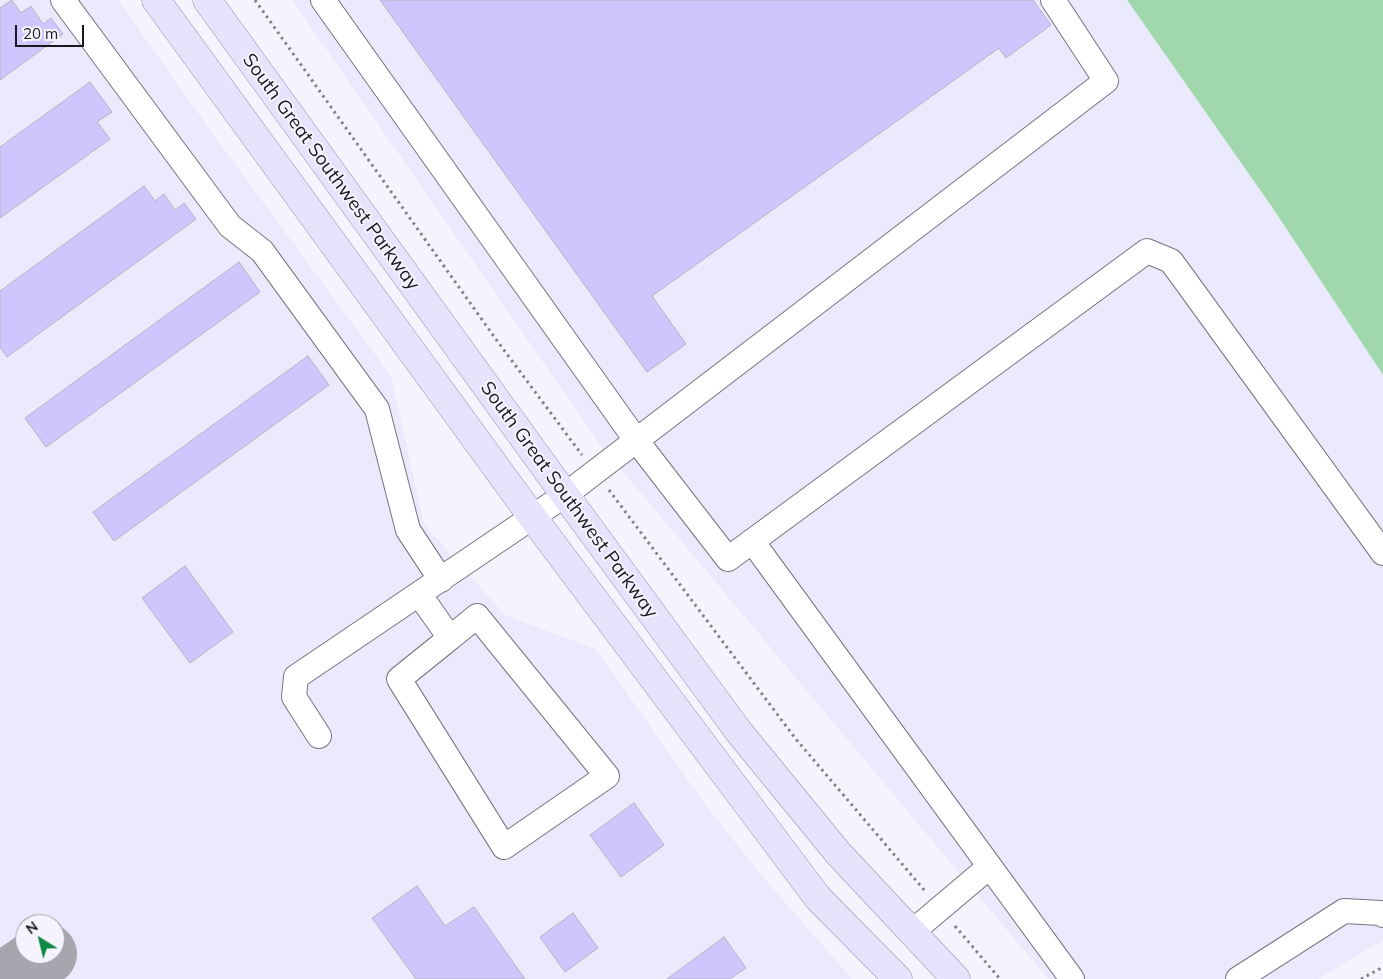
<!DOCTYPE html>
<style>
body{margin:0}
#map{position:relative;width:1383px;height:979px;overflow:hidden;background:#f5f4fe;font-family:Mulish,sans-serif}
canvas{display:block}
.north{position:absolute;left:15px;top:914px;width:50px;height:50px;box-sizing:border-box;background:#f5f4fe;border:1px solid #9d9ca4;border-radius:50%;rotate:324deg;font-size:14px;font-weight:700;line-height:20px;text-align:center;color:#19191d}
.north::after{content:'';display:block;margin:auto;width:18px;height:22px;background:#108943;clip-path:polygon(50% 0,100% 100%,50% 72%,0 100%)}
.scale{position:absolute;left:15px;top:25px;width:69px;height:22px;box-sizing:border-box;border:2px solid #19191d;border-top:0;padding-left:6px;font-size:15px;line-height:18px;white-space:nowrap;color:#19191d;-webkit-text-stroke:4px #f5f4fe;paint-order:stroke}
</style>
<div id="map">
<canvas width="1383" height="979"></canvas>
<div class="north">N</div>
<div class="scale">20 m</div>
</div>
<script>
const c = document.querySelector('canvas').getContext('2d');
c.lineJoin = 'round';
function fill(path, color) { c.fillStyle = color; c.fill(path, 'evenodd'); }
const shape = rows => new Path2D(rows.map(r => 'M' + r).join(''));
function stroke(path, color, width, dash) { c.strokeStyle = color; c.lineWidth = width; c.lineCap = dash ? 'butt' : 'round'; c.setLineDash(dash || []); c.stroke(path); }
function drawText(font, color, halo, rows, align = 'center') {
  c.font = font + ' Mulish,sans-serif'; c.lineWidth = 4; c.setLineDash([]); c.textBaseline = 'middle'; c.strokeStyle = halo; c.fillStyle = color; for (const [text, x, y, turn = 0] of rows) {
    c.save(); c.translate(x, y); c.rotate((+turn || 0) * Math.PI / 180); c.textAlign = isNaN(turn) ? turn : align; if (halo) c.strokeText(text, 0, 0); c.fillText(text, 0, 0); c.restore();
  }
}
fill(shape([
 [0,0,118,0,213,134,391,376,424,524,505,615,596,649,702,800,757,870,852,979,0,979],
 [25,924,55,924,55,954,25,954],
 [292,0,1127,0,1272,207,1383,375,1383,940,1318,979,1048,979,599,443]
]), '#ebeafd');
fill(shape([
 [1127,0,1383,0,1383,375,1272,207]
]), '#a0d7ac');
stroke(shape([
 [9,979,46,954]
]), '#a7a6ae', 62);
const building = shape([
 [12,0,21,13,31,6,43,24,51,18,63,34,0,80,0,8,12,0],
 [380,0,1033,0,1051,25,1006,58,999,48,652,296,686,344,647,372,380,0],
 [90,82,112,112,97,122,110,139,0,218,0,147,90,82],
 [144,186,155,201,164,194,175,210,184,203,196,219,7,357,0,347,0,291,144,186],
 [239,262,260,292,46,447,25,418,239,262],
 [308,356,329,385,114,541,93,512,308,356],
 [185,566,233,632,190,663,142,598,185,566],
 [634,803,664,845,621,877,590,835,634,803],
 [417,886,445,926,474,907,525,979,416,979,372,918,417,886],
 [573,913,598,948,565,972,540,937,573,913],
 [724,937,746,968,730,979,667,979,724,937]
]);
fill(building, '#cdc7fe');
stroke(building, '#b5b4bf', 1);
const minor = shape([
 [63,0,230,226,262,251,377,409,408,530,441,580],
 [323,0,636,440,728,559,1147,251,1171,261,1383,553],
 [752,541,1072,979],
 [419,594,450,638,399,679,504,847,607,776,477,616,450,638],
 [319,736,294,697,296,677,565,495,1106,81,1053,0],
 [912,932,989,867],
 [1238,979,1344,911,1381,913,1383,915]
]);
const major = shape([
 [156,0,533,518,818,898,898,979],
 [207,0,565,495,739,732,838,853,956,979]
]);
stroke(minor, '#75747e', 26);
stroke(major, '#9391ad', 29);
stroke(shape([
 [255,0,495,338,582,455],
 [609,490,795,738,925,891],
 [955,926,1000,979],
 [1361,979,1383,967]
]), '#808087', 3, [2.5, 4]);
stroke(minor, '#fff', 24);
stroke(major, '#e6e3fd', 28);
drawText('19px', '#19191d', '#f5f4fe', [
 ["South Great Southwest Parkway",331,172,54],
 ["South Great Southwest Parkway",569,500,54]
]);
</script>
